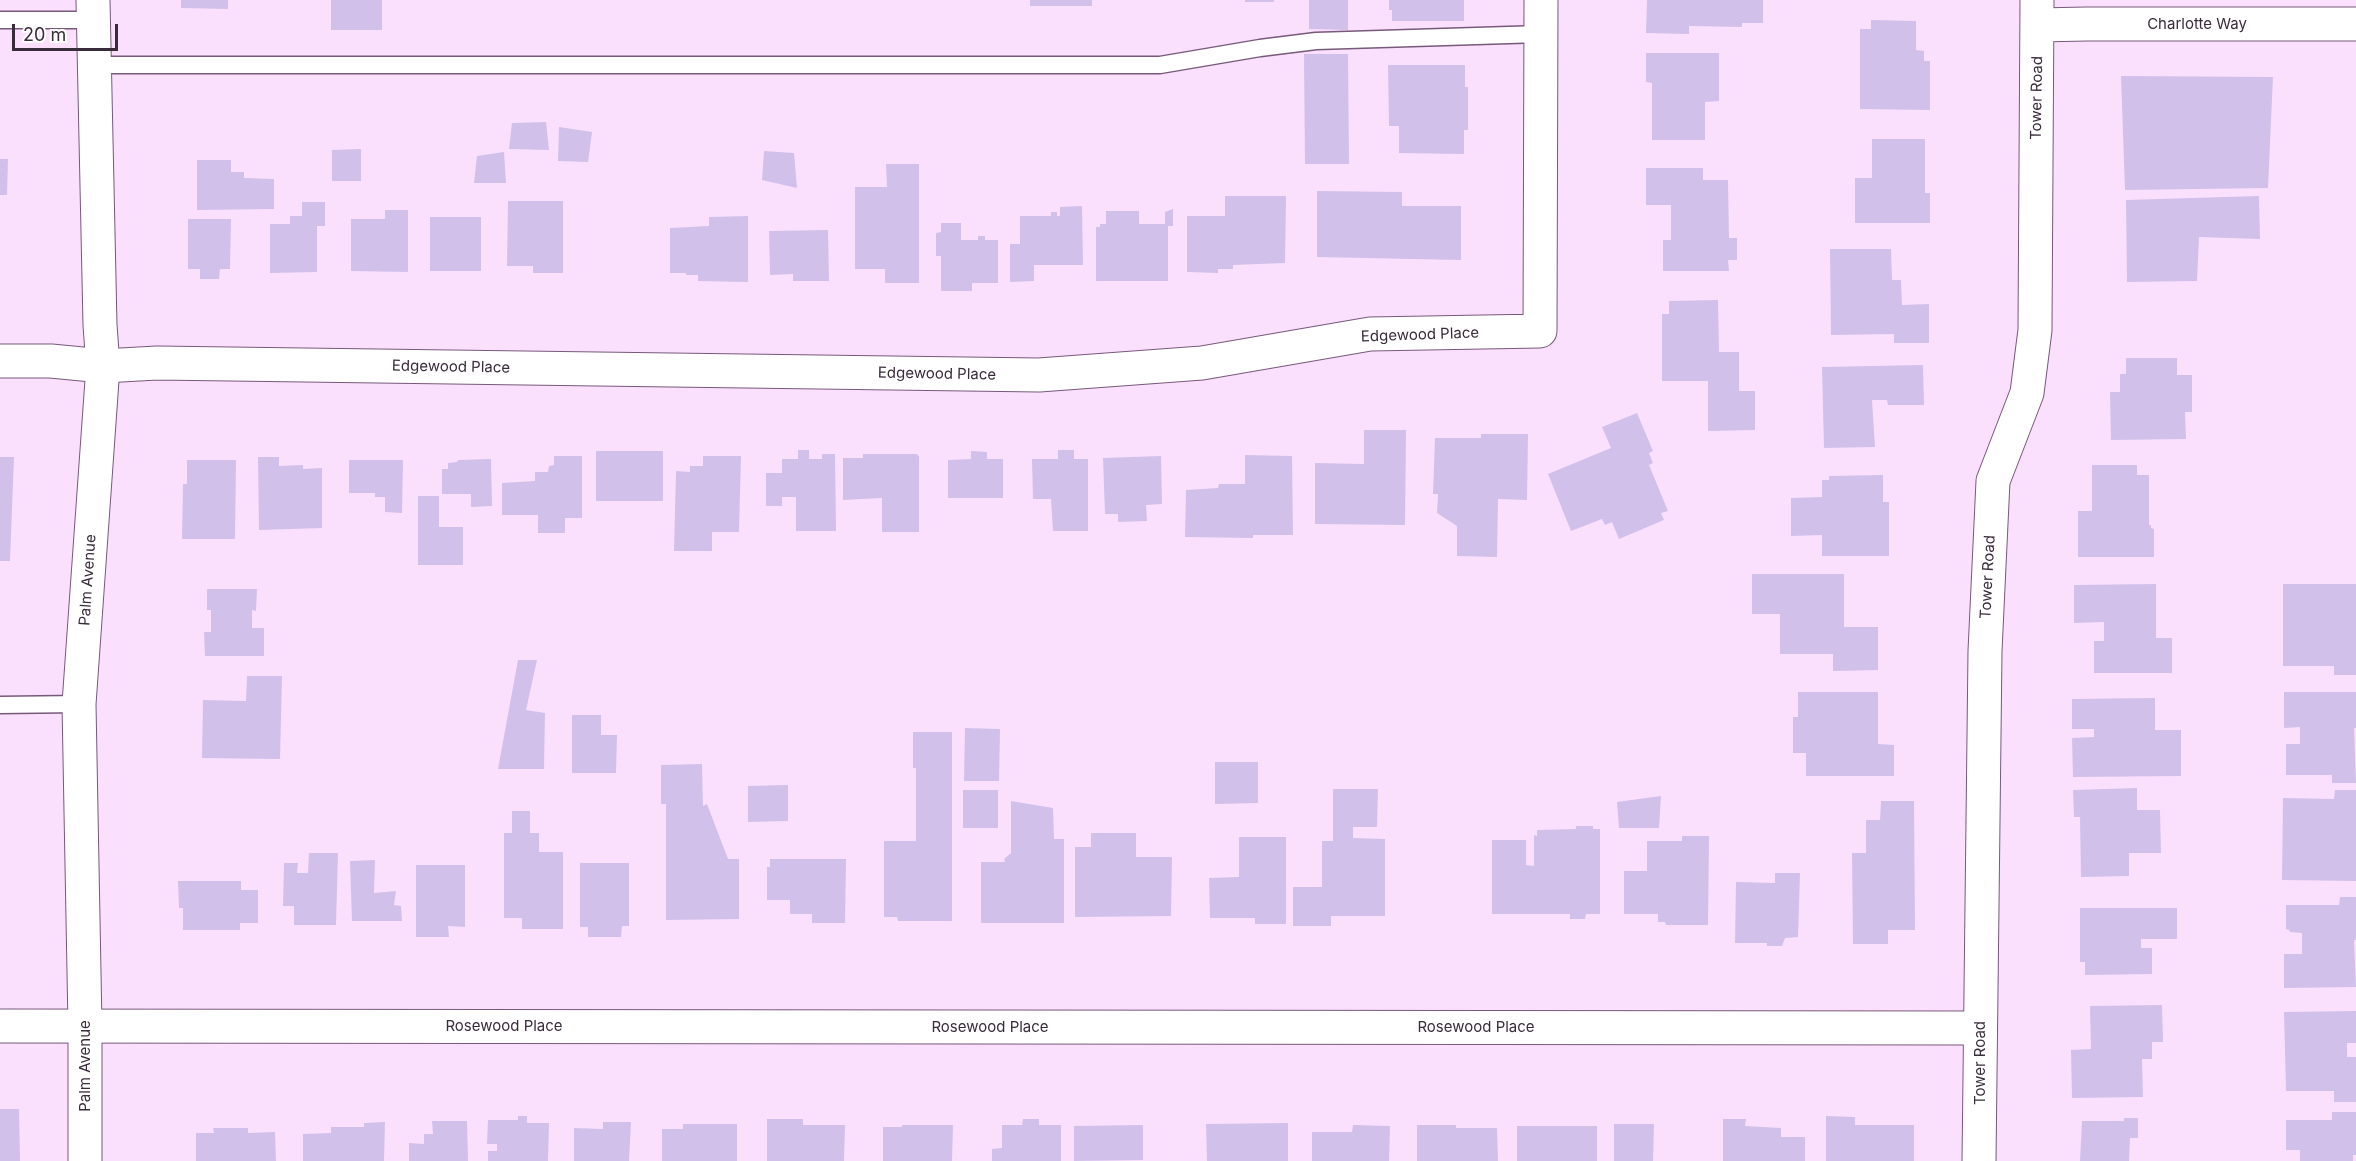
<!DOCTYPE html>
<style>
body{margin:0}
#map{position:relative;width:2356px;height:1161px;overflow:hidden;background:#fbe0fd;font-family:Inter,sans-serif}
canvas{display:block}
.scale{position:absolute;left:12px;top:24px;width:106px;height:27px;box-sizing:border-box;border:3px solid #392c3a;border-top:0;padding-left:8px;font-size:18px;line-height:21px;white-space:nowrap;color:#392c3a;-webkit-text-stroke:4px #fff;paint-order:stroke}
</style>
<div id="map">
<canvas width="2356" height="1161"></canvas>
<div class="scale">20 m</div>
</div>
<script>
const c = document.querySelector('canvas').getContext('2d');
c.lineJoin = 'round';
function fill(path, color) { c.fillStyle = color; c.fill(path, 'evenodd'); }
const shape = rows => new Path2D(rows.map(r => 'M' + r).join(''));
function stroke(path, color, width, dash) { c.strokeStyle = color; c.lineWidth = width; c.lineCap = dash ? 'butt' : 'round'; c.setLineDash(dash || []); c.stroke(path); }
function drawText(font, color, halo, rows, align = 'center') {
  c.font = font + ' Inter,sans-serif'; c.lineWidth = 5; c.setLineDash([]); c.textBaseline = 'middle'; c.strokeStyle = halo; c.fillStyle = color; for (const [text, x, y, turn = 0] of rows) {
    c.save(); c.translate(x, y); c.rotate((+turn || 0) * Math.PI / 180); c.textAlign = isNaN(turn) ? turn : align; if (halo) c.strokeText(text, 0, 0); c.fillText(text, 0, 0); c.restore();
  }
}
fill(shape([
 [181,0,228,0,228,9,181,8],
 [331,0,382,0,382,30,331,30],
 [1030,0,1092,0,1092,6,1030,6],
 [1245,0,1274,0,1274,2,1245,2],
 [1309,0,1348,0,1348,30,1309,29],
 [1389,0,1464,0,1464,21,1392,21,1392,10,1389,10],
 [1647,0,1763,0,1763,23,1742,23,1742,27,1689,26,1689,34,1646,33],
 [1871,20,1916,21,1916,50,1924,51,1924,61,1930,61,1930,110,1860,109,1860,29,1871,29],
 [1646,53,1719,53,1719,101,1705,102,1705,140,1652,140,1652,83,1646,82],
 [1304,54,1348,54,1349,164,1305,164],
 [1388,65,1465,65,1465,87,1468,87,1468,130,1464,130,1464,154,1399,153,1399,126,1389,126],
 [2121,76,2273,77,2268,188,2125,190],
 [546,122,549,150,509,149,512,123],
 [559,127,592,132,588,162,558,161],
 [1872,139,1925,139,1925,193,1930,193,1930,223,1855,223,1855,178,1872,178],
 [361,149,361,181,332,181,332,150],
 [764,151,794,153,797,188,762,180],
 [504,152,506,183,474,183,477,156],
 [0,159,8,159,7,195,0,195],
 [197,160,231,160,231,172,244,172,244,178,274,179,274,209,197,210],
 [886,164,919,164,919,283,885,283,885,269,855,269,855,187,887,187],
 [1646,168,1703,168,1703,180,1728,180,1729,238,1737,238,1737,260,1728,260,1729,271,1663,271,1663,240,1671,240,1671,205,1646,205],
 [1317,191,1402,192,1402,206,1461,206,1461,260,1317,257],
 [1225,196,1286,196,1285,263,1233,265,1233,269,1218,269,1218,273,1187,272,1187,216,1225,216],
 [2259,196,2260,239,2199,237,2197,281,2127,282,2126,200],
 [508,201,563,201,563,273,533,273,533,266,507,266],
 [302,202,325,202,325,226,317,226,317,272,270,273,270,224,290,224,290,216,302,216],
 [1082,206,1083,265,1034,265,1034,281,1010,282,1010,244,1020,244,1020,216,1051,216,1051,212,1057,212,1057,216,1060,216,1060,207],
 [1173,209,1173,226,1168,226,1168,281,1096,281,1096,227,1100,227,1100,224,1106,224,1106,211,1139,211,1139,224,1165,224,1165,212],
 [385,210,408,210,408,272,351,271,351,219,385,219],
 [748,216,748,282,698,281,698,275,686,275,686,273,670,273,670,228,709,226,709,217],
 [430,217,481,217,481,271,430,271],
 [188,219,231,219,230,269,220,269,219,279,200,279,200,269,188,269],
 [941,223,961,223,961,240,978,240,978,236,985,236,985,240,998,240,998,283,972,283,972,291,941,291,941,256,936,256,936,233,941,232],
 [828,230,829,281,793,281,793,274,770,275,769,231],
 [1830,249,1891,249,1892,280,1901,280,1902,305,1929,304,1929,343,1894,343,1894,334,1831,335],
 [1718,300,1719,352,1739,352,1739,391,1755,391,1755,430,1708,431,1708,381,1662,381,1662,314,1669,314,1669,301],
 [2126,358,2177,358,2177,375,2192,375,2192,412,2185,412,2186,439,2111,440,2110,392,2120,392,2120,374,2126,374],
 [1923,365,1924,405,1888,405,1887,400,1872,400,1875,447,1824,448,1822,367],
 [1637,413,1653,451,1649,453,1653,463,1649,465,1668,511,1661,513,1664,520,1619,539,1612,522,1605,525,1602,519,1571,531,1548,474,1611,448,1602,427],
 [1364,430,1406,430,1405,525,1315,524,1315,463,1364,464],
 [1481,434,1528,434,1527,500,1498,499,1497,557,1457,556,1457,526,1437,513,1438,494,1433,494,1435,438,1481,438],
 [798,450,809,450,809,459,822,459,822,454,835,454,836,531,796,531,796,497,782,497,782,506,766,506,766,473,782,473,782,459,798,459],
 [1058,450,1074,450,1074,459,1088,459,1088,531,1053,531,1051,499,1033,499,1032,459,1058,459],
 [596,451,663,451,663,501,596,501],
 [971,451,987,452,987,459,1003,459,1003,498,948,498,948,460,971,459],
 [863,454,917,454,919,457,919,532,882,532,882,498,843,500,843,458,863,458],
 [1245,455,1292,456,1293,535,1253,535,1253,538,1185,537,1186,490,1218,488,1219,484,1245,484],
 [554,456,582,456,582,518,565,518,565,533,538,533,538,515,502,515,502,483,535,481,535,472,548,472,549,466,554,465],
 [703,456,741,456,739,532,712,532,712,551,674,551,676,471,690,472,690,466,703,466],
 [1161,456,1162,504,1146,505,1147,521,1118,522,1118,514,1105,514,1103,458],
 [0,457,14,457,10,561,0,561],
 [258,457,279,457,279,466,303,465,303,469,322,468,322,528,259,530],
 [491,459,492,506,471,507,471,494,442,494,442,469,448,469,448,463,457,462,458,460],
 [187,460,236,460,235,539,182,539,183,484,187,484],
 [349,460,403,460,402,513,385,512,385,497,375,497,375,493,349,493],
 [2092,465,2137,465,2137,475,2149,475,2149,525,2151,525,2151,528,2154,529,2154,557,2078,557,2078,511,2092,511],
 [1883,475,1883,502,1889,502,1889,556,1822,556,1822,535,1791,536,1791,498,1822,497,1822,480,1829,480,1829,476],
 [418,496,439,496,439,527,463,527,463,565,418,565],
 [1752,574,1844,574,1844,627,1878,627,1878,670,1833,671,1833,654,1780,654,1780,614,1752,614],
 [2156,584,2156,638,2172,638,2172,673,2094,673,2094,641,2104,641,2104,622,2074,623,2074,585],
 [2283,584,2356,584,2356,675,2334,675,2334,666,2283,666],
 [207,589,257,589,256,611,252,610,252,628,264,628,264,656,205,656,204,632,211,632,211,610,207,610],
 [518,660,537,660,526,710,545,713,544,769,498,769],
 [247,676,282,676,280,759,202,758,203,700,246,701],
 [1798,692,1878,692,1878,744,1894,745,1894,776,1806,776,1806,753,1793,753,1793,717,1798,717],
 [2284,692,2356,692,2356,728,2354,728,2356,783,2332,783,2332,775,2286,775,2286,744,2300,744,2300,727,2284,728],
 [2155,698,2155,730,2181,730,2181,776,2073,777,2072,738,2094,737,2094,729,2072,729,2072,699],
 [572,715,601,715,601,735,617,735,616,773,572,773],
 [965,728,1000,729,999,781,964,781],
 [913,732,952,732,952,921,898,921,897,917,884,917,884,841,916,841,916,768,913,768],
 [1215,762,1258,762,1258,803,1215,804],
 [702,764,703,806,707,804,728,859,739,859,739,919,666,920,666,804,661,804,661,765],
 [788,785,788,821,748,822,748,786],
 [2137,788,2137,810,2160,810,2161,853,2129,853,2129,876,2081,877,2080,817,2074,817,2073,790],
 [1333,789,1378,789,1377,827,1353,827,1353,838,1385,839,1385,916,1331,916,1331,926,1293,926,1293,887,1322,887,1322,841,1333,841],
 [963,790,998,790,998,828,963,828],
 [2335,790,2356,790,2356,881,2282,880,2283,798,2334,799],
 [1661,796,1659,828,1619,828,1617,802],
 [1011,801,1053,808,1054,839,1064,839,1064,923,981,923,981,862,1005,862,1004,859,1011,853],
 [1881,801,1914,801,1915,930,1888,930,1888,944,1853,944,1852,853,1866,853,1866,820,1880,820],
 [512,811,530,811,530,833,539,833,539,852,563,852,563,929,522,929,522,918,504,918,504,833,512,833],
 [1576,826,1593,826,1593,829,1600,829,1600,914,1586,914,1585,919,1570,919,1570,914,1492,914,1492,840,1526,840,1526,865,1534,866,1534,835,1537,836,1537,830,1576,829],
 [1091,833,1136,833,1136,857,1172,857,1171,916,1075,917,1075,847,1091,847],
 [1682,836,1709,836,1708,925,1666,925,1665,922,1658,922,1658,914,1624,914,1624,871,1647,871,1647,841,1682,841],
 [1239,837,1286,837,1286,924,1255,924,1255,918,1210,918,1209,878,1239,877],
 [309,853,338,853,336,925,294,925,294,906,283,906,284,863,298,863,297,873,308,873],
 [770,859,846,859,845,923,812,923,812,914,790,914,790,900,767,900,767,867,770,867],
 [375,860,374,893,396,891,394,905,401,906,402,921,352,921,350,861],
 [580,863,629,863,629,926,622,926,621,937,588,937,588,927,580,927],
 [416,865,465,865,465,927,448,926,449,937,416,937],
 [1775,873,1800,873,1798,937,1785,938,1782,946,1767,946,1767,943,1735,943,1736,882,1775,883],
 [178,881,241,881,241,890,258,890,258,923,240,923,240,930,183,930,183,908,179,908],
 [2340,897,2356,897,2356,940,2354,940,2356,987,2284,988,2284,954,2302,954,2302,933,2290,932,2289,930,2286,929,2286,905,2339,905],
 [2080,908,2177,908,2177,939,2141,939,2141,948,2152,948,2152,974,2085,975,2085,962,2080,962],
 [2162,1005,2163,1042,2152,1042,2152,1059,2142,1059,2143,1097,2072,1098,2071,1050,2091,1049,2090,1006],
 [2356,1011,2356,1043,2347,1043,2347,1057,2356,1057,2356,1102,2334,1102,2334,1091,2286,1091,2284,1012],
 [0,1109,19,1109,20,1161,0,1161],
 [2332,1112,2356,1112,2356,1155,2353,1155,2353,1161,2300,1161,2300,1150,2286,1150,2286,1120,2332,1120],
 [518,1116,527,1116,527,1123,549,1123,548,1161,488,1161,488,1151,497,1151,497,1144,487,1144,488,1120,518,1120],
 [1826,1116,1855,1117,1855,1125,1914,1125,1914,1161,1826,1161],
 [2124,1118,2138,1118,2138,1138,2130,1138,2129,1161,2080,1161,2082,1121,2124,1121],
 [767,1119,803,1119,803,1125,845,1125,844,1161,767,1161],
 [1023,1119,1039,1119,1039,1125,1061,1125,1061,1161,992,1161,992,1149,1002,1148,1002,1125,1022,1125],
 [1723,1119,1746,1119,1745,1126,1781,1128,1781,1137,1805,1137,1805,1161,1723,1161],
 [432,1121,467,1121,468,1161,409,1161,409,1143,424,1144,424,1134,433,1134],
 [385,1122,384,1161,303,1161,303,1134,331,1133,331,1127,364,1127,364,1123],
 [603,1122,631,1122,629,1161,574,1161,574,1128,603,1129],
 [1288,1123,1288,1161,1207,1161,1206,1124],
 [683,1124,737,1124,737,1161,662,1161,662,1129,683,1129],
 [1614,1124,1654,1124,1653,1161,1614,1161],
 [902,1125,953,1125,952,1161,883,1161,883,1127,902,1127],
 [1143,1125,1143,1160,1074,1161,1074,1126],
 [1353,1125,1390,1126,1389,1161,1312,1161,1312,1132,1352,1132],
 [1417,1125,1456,1125,1456,1128,1497,1128,1498,1161,1417,1161],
 [1517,1126,1597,1126,1597,1161,1517,1161],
 [213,1128,248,1128,248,1133,275,1132,276,1161,196,1161,196,1133,214,1133]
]), '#d1c0ea');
const service = shape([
 [0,20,94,20],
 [94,65,1160,65,1260,48,1316,41,1541,34],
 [0,705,79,704]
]);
const minor = shape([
 [2038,25,2087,24,2356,24],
 [0,361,51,361,103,366,157,363,1039,375,1202,363,1370,334,1540,331,1541,0],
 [0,1026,1980,1028],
 [1979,1161,1985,651,1993,481,2027,393,2035,330,2037,0]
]);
const tertiary = shape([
 [85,1161,85,1026,79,704,103,366,100,325,93,0]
]);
stroke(service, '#775979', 19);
stroke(minor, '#775979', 35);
stroke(tertiary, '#775979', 35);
stroke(service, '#fff', 16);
stroke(minor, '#fff', 33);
stroke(tertiary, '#fff', 33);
drawText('15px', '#392c3a', '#fff', [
 ["Charlotte Way",2197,24],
 ["Tower Road",2037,98,-89],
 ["Edgewood Place",1420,335,-2],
 ["Edgewood Place",451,367,1],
 ["Edgewood Place",937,374,1],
 ["Tower Road",1988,577,-87],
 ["Palm Avenue",88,580,-86],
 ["Rosewood Place",504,1026],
 ["Rosewood Place",990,1027],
 ["Rosewood Place",1476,1027],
 ["Tower Road",1980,1063,-90],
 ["Palm Avenue",85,1066,-90]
]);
</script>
